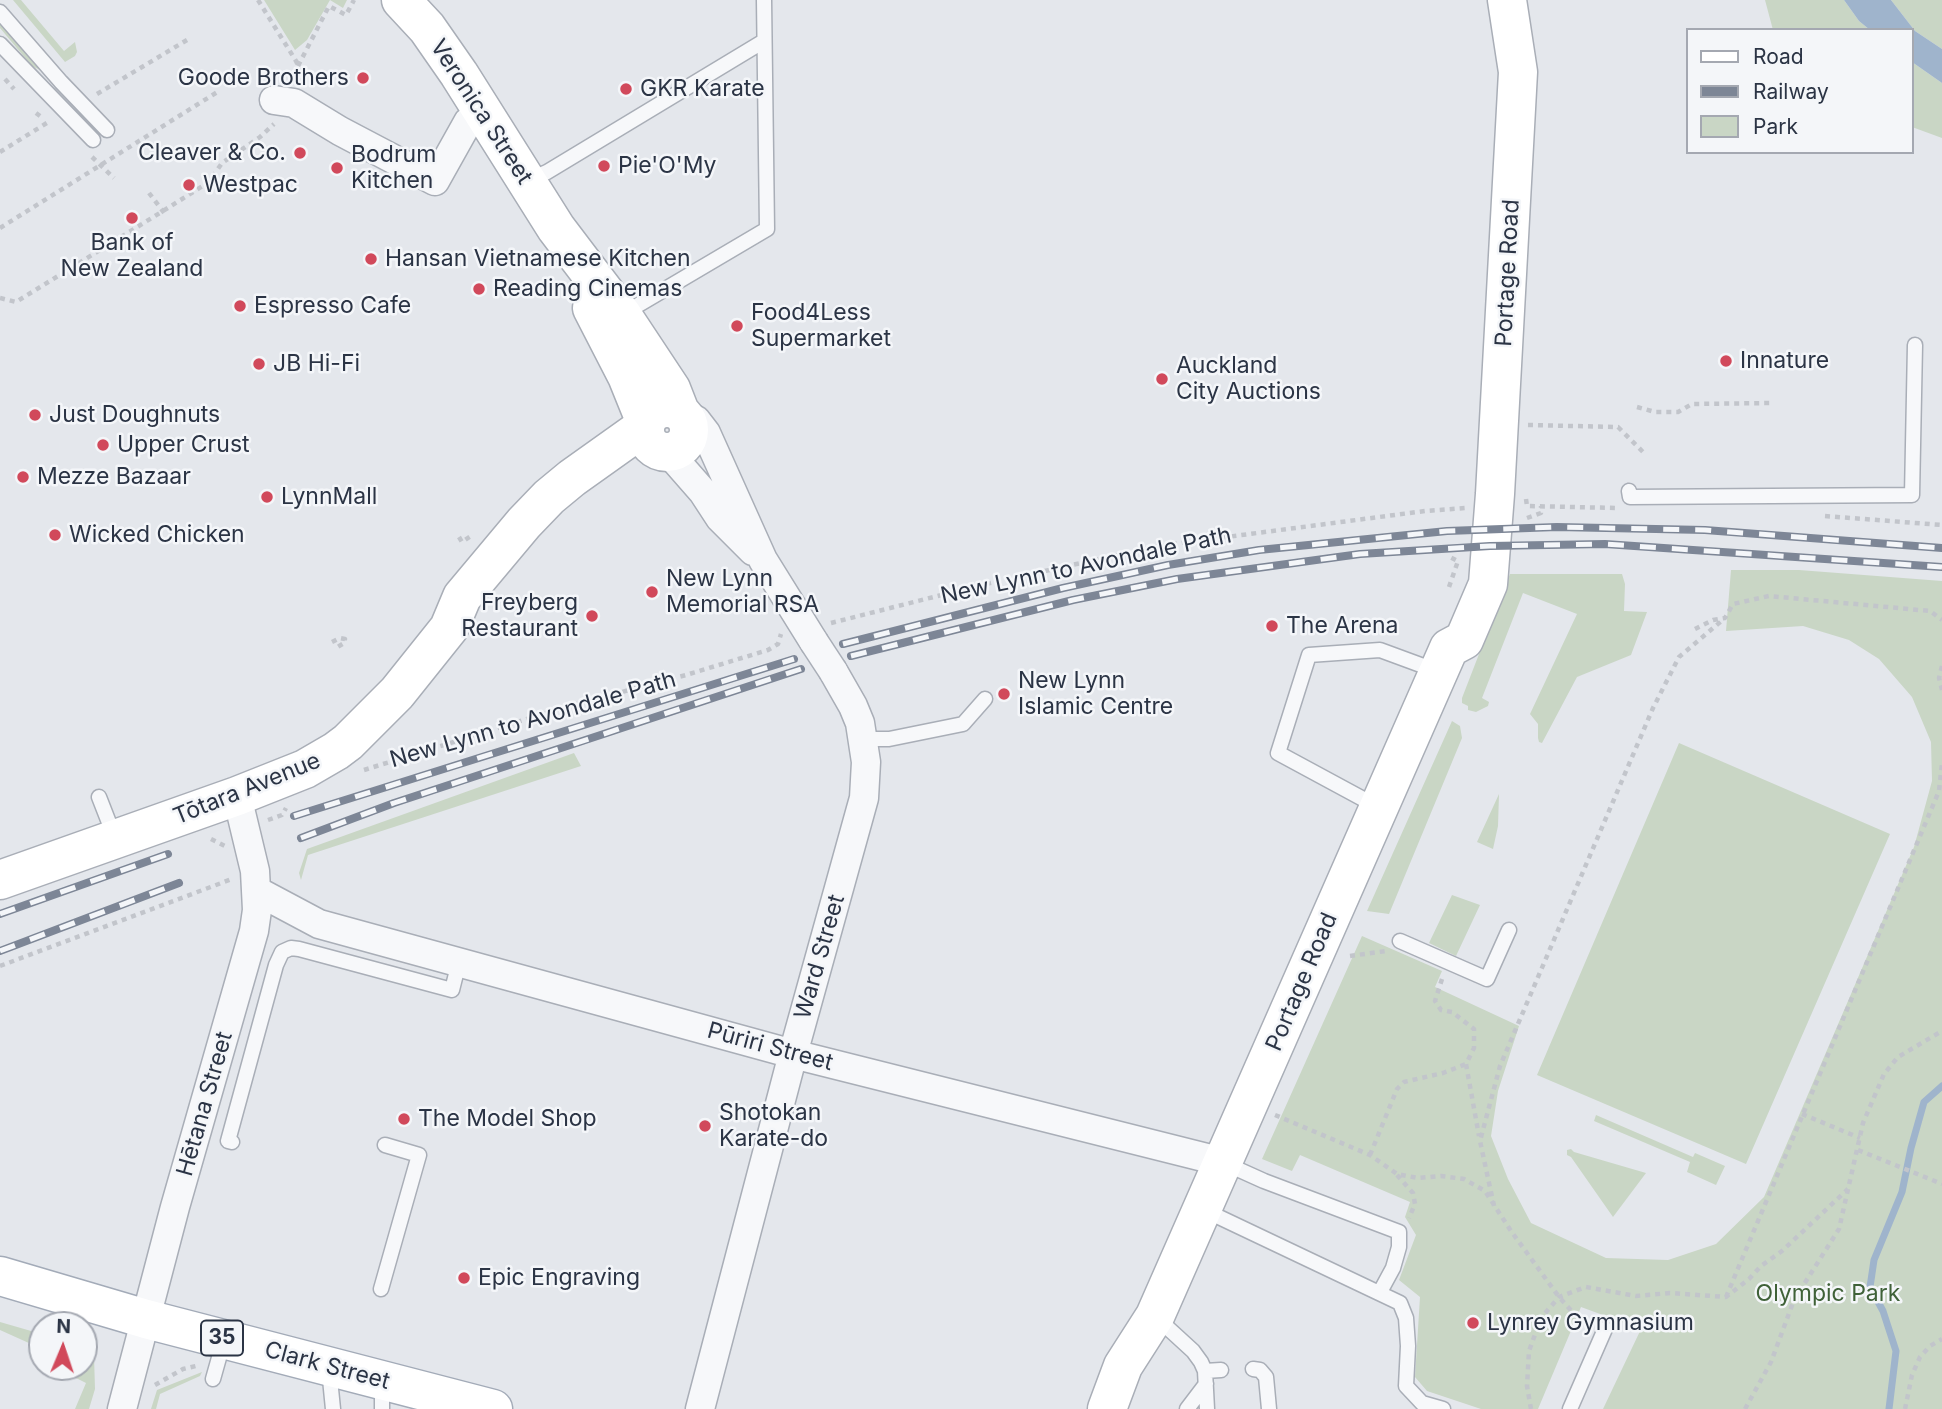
<!DOCTYPE html>
<meta charset="utf-8">
<style>
body{margin:0}
#map{position:relative;width:1942px;height:1409px;overflow:hidden;background:#e4e7ec;font-family:Inter,sans-serif}
canvas{display:block}
.legend{position:absolute;left:1686px;top:28px;width:228px;height:126px;box-sizing:border-box;background:#f4f6f9;border:2px solid #a4a8b1;margin:0;padding:9px 12px;list-style:none;font-size:21px;color:#2b3445}
.legend li{display:flex;align-items:center;gap:14px;height:35px}
.legend b{width:35px;border:2px solid #a4a8b1}
.north{position:absolute;left:28px;top:1311px;width:70px;height:70px;box-sizing:border-box;background:#f4f6f9;border:2px solid #a4a8b1;border-radius:50%;rotate:2deg;font-size:19px;font-weight:700;line-height:28px;text-align:center;color:#2b3445}
.north::after{content:'';display:block;margin:auto;width:24px;height:32px;background:#d1495b;clip-path:polygon(50% 0,100% 100%,50% 72%,0 100%)}
</style>
<div id="map">
<canvas width="1942" height="1409"></canvas>
<ul class="legend">
<li><b style="height:9px;background:#fff"></b>Road</li>
<li><b style="height:9px;background:#7d8696"></b>Railway</li>
<li><b style="height:19px;background:#c9d6c5"></b>Park</li>
</ul>
<div class="north">N</div>
</div>
<script>
const c = document.querySelector('canvas').getContext('2d');
c.lineJoin = 'round';
function fill(path, color) { c.fillStyle = color; c.fill(path, 'evenodd'); }
const shape = rows => new Path2D(rows.map(r => 'M' + r).join(''));
function stroke(path, color, width, dash) { c.strokeStyle = color; c.lineWidth = width; c.lineCap = dash ? 'butt' : 'round'; c.setLineDash(dash || []); c.stroke(path); }
function drawText(font, color, halo, rows, align = 'center') {
  c.font = font + ' Inter,sans-serif'; c.lineWidth = 5; c.setLineDash([]); c.textBaseline = 'middle'; c.strokeStyle = halo; c.fillStyle = color; for (const [text, x, y, turn = 0] of rows) {
    c.save(); c.translate(x, y); c.rotate((+turn || 0) * Math.PI / 180); c.textAlign = isNaN(turn) ? turn : align; if (halo) c.strokeText(text, 0, 0); c.fillText(text, 0, 0); c.restore();
  }
}
fill(shape([
 [13,0,21,0,64,51,75,42,77,52,75,56,65,62],
 [264,0,347,0,343,8,330,0,307,40,295,50],
 [1765,0,1844,0,1859,21,1870,30,1773,30],
 [1891,0,1942,0,1942,49,1915,31],
 [0,17,38,62,40,70,32,66,0,28],
 [1912,62,1942,83,1942,138,1912,127],
 [1731,570,1799,570,1942,581,1942,1409,1603,1409,1641,1329,1581,1307,1538,1409,1481,1409,1427,1391,1415,1377,1420,1297,1399,1280,1416,1235,1405,1217,1410,1202,1300,1155,1292,1171,1262,1159,1362,936,1442,971,1435,987,1519,1026,1498,1091,1491,1136,1508,1179,1531,1223,1606,1258,1668,1260,1716,1244,1764,1197,1914,847,1932,781,1931,742,1912,697,1879,659,1849,640,1803,626,1726,631],
 [1510,574,1622,574,1625,584,1624,611,1647,612,1631,655,1577,677,1542,743,1539,742,1538,738,1538,724,1530,714,1577,614,1523,593,1482,698,1489,702,1488,706,1476,712,1468,710,1468,706,1462,703,1462,698],
 [1452,721,1460,726,1462,738,1389,914,1367,911],
 [1679,743,1890,834,1746,1164,1537,1075],
 [574,753,581,766,308,855,301,880,299,873,307,849],
 [1499,794,1498,826,1493,849,1477,842],
 [1452,895,1480,905,1456,956,1429,943],
 [1596,1115,1693,1157,1695,1153,1725,1166,1716,1185,1687,1172,1690,1162,1594,1121],
 [1571,1149,1574,1152,1646,1173,1613,1217,1571,1157,1567,1155,1567,1150],
 [0,1322,38,1333,31,1344,0,1330],
 [84,1344,91,1346,94,1356,95,1389,89,1409,75,1409,86,1383,74,1377,78,1367,84,1367],
 [202,1372,200,1376,160,1394,156,1409,151,1409,157,1390]
]), '#c9d6c5');
fill(shape([
 [1844,0,1891,0,1915,31,1942,49,1942,83,1912,62,1912,30,1870,30,1859,21]
]), '#9fb4cc');
stroke(shape([
 [1889,1409,1896,1351,1883,1311,1870,1287,1874,1260,1902,1192,1911,1148,1924,1102,1942,1086]
]), '#9fb4cc', 7);
const lane = shape([
 [0,12,61,82,107,130],
 [0,44,93,140],
 [527,181,547,172,764,41],
 [623,314,767,229,764,0],
 [1629,491,1630,497,1912,495,1915,345],
 [864,739,889,739,963,724,985,699],
 [99,797,115,838],
 [1378,807,1278,753,1309,655,1380,650,1437,671],
 [1400,941,1487,979,1509,930],
 [232,1142,228,1141,276,965,282,952,291,948,299,949,452,990,459,962],
 [1224,1163,1264,1181,1399,1232,1399,1247,1393,1268,1380,1292],
 [1202,1209,1400,1303,1406,1318,1408,1346,1406,1386,1422,1403,1443,1409],
 [381,1289,419,1155,385,1145],
 [1157,1318,1193,1351,1201,1362,1205,1371,1207,1409],
 [329,1369,333,1409],
 [1253,1369,1260,1370,1266,1377,1269,1409],
 [1205,1371,1221,1370],
 [213,1379,224,1340],
 [382,1409,382,1381],
 [1187,1409,1206,1384],
 [1570,1409,1605,1329]
]);
const street = shape([
 [274,100,294,103,340,131,435,181,468,122],
 [682,414,696,420,706,433,763,560,814,642],
 [668,452,703,492,720,518,753,551],
 [257,891,319,924,793,1054,1223,1162],
 [122,1409,175,1207,254,931,257,910,255,871,237,796],
 [700,1409,793,1054,864,798,866,762,860,723,853,706,833,671]
]);
const secondary = shape([
 [401,0,427,28,459,74,556,228,622,315,671,389,680,412],
 [592,308,627,376,646,423],
 '645 430a22 22 0 1 1 44 0a22 22 0 1 1-44 0Z',
 [0,880,237,796,305,769,336,751,348,742,397,693,449,628,462,597,524,523,549,497,572,478,645,426],
 [1107,1409,1123,1366,1155,1316,1449,648,1464,640,1488,584,1495,494,1518,72,1507,0]
]);
const primary = shape([
 [0,1276,146,1319,493,1409]
]);
stroke(lane, '#a9aeb7', 17);
stroke(street, '#a9aeb7', 31);
stroke(secondary, '#a9aeb7', 41);
stroke(primary, '#a3abb8', 41);
stroke(shape([
 [258,0,296,61,301,72,302,81],
 [298,66,329,6,346,15,354,0],
 [5,79,14,89],
 [97,94,187,40],
 [36,113,44,119],
 [0,152,50,121],
 [92,157,114,178],
 [149,193,165,214],
 [0,228,219,91],
 [0,298,16,302,163,211,209,182,222,163,260,137,274,124],
 [1637,407,1655,412,1678,412,1692,404,1772,403],
 [1528,425,1618,427,1643,452],
 [1526,499,1527,506,1617,508],
 [1825,516,1942,525],
 [1527,518,1541,513,1541,506],
 [459,537,462,542,471,536],
 [1449,587,1458,561,1450,557],
 [831,623,977,586,1158,546,1425,511,1465,508],
 [1695,629,1713,620,1725,618,1733,604,1769,596,1930,611,1942,620],
 [332,642,340,638,345,639,344,643,336,648],
 [1942,666,1939,678,1942,690],
 [364,770,565,707,686,675,768,650,778,644,781,634],
 [268,820,282,815,286,808],
 [211,839,225,846],
 [1350,956,1386,951],
 [0,966,232,879],
 [1442,979,1435,1001,1441,1010,1452,1012,1474,1029,1474,1048,1466,1064,1479,1136],
 [1802,1114,1860,1138],
 [1275,1115,1370,1155,1397,1174,1418,1178,1441,1176,1464,1179,1485,1191,1511,1231,1559,1297,1577,1317,1592,1323],
 [1858,1150,1942,1184],
 [1370,1155,1397,1089,1404,1082,1443,1073,1466,1064],
 [1397,1175,1413,1193,1415,1204,1409,1218],
 [1494,1206,1480,1141,1500,1066,1653,708,1679,657,1725,618],
 [1726,1297,1939,791,1942,763],
 [36,1349,42,1334],
 [155,1385,183,1369,200,1365],
 [1531,1409,1527,1386,1529,1351,1541,1318,1559,1297,1586,1287,1636,1296,1670,1293,1726,1297,1749,1279,1761,1266,1782,1251,1848,1189],
 [1745,1409,1771,1362,1794,1300,1839,1229,1863,1123,1884,1074,1898,1057,1942,1031],
 [1905,1409,1912,1375,1920,1357,1930,1346,1942,1339]
]), '#c2c5cb', 4.5, [5, 5]);
stroke(lane, '#f7f8fa', 14);
stroke(street, '#f7f8fa', 28);
stroke(secondary, '#fff', 38);
stroke(primary, '#fff', 38);
const rail = shape([
 [843,644,1063,588,1168,565,1259,550,1447,531,1557,527,1705,530,1942,548],
 [851,656,1073,600,1177,579,1360,554,1490,546,1605,544,1942,567],
 [294,816,794,659],
 [301,838,394,803,801,669],
 [0,914,168,854],
 [0,951,179,883]
]);
stroke(rail, '#7d8696', 8);
stroke(rail, '#f4f6f9', 5, [16]);
const streetBridge = shape([
 [814,642,833,671]
]);
stroke(streetBridge, '#a9aeb7', 31, []);
stroke(streetBridge, '#f7f8fa', 28);
for (const [x, y, r, color] of [
 [363,78,7,"#d1495b"],
 [626,89,7,"#d1495b"],
 [300,153,7,"#d1495b"],
 [604,166,7,"#d1495b"],
 [337,168,7,"#d1495b"],
 [189,185,7,"#d1495b"],
 [132,218,7,"#d1495b"],
 [371,259,7,"#d1495b"],
 [479,289,7,"#d1495b"],
 [240,306,7,"#d1495b"],
 [737,326,7,"#d1495b"],
 [1726,361,7,"#d1495b"],
 [259,364,7,"#d1495b"],
 [1162,379,7,"#d1495b"],
 [35,415,7,"#d1495b"],
 [103,445,7,"#d1495b"],
 [23,477,7,"#d1495b"],
 [267,497,7,"#d1495b"],
 [55,535,7,"#d1495b"],
 [652,592,7,"#d1495b"],
 [592,616,7,"#d1495b"],
 [1272,626,7,"#d1495b"],
 [1004,694,7,"#d1495b"],
 [404,1119,7,"#d1495b"],
 [705,1126,7,"#d1495b"],
 [464,1278,7,"#d1495b"],
 [1473,1323,7,"#d1495b"]
]) { const dot = new Path2D(); dot.arc(x, y, r, 0, 2 * Math.PI); c.fillStyle = color; c.fill(dot); stroke(dot, '#f4f6f9', 2.5); }
for (const [x, y, w] of [
 [222,1338,42]
]) { const box = new Path2D(); box.roundRect(x - w / 2, y - 17.5, w, 35, 5); c.fillStyle = '#f4f6f9'; c.fill(box); stroke(box, '#2b3445', 2); }
drawText('bold 21px', '#2b3445', null, [
 ["35",222,1338]
]);
drawText('23px', '#2b3445', '#f4f6f9', [
 ["Goode Brothers",349,78,"right"],
 ["GKR Karate",640,89],
 ["Cleaver & Co.",286,153,"right"],
 ["Bodrum",351,155],
 ["Kitchen",351,181],
 ["Pie'O'My",618,166],
 ["Westpac",203,185],
 ["Bank of",132,243,"center"],
 ["New Zealand",132,269,"center"],
 ["Hansan Vietnamese Kitchen",385,259],
 ["Reading Cinemas",493,289],
 ["Espresso Cafe",254,306],
 ["Food4Less",751,313],
 ["Supermarket",751,339],
 ["Innature",1740,361],
 ["JB Hi-Fi",273,364],
 ["Auckland",1176,366],
 ["City Auctions",1176,392],
 ["Just Doughnuts",49,415],
 ["Upper Crust",117,445],
 ["Mezze Bazaar",37,477],
 ["LynnMall",281,497],
 ["Wicked Chicken",69,535],
 ["New Lynn",666,579],
 ["Memorial RSA",666,605],
 ["Freyberg",578,603,"right"],
 ["Restaurant",578,629,"right"],
 ["The Arena",1286,626],
 ["New Lynn",1018,681],
 ["Islamic Centre",1018,707],
 ["Shotokan",719,1113],
 ["Karate-do",719,1139],
 ["The Model Shop",418,1119],
 ["Epic Engraving",478,1278],
 ["Lynrey Gymnasium",1487,1323]
], 'left');
drawText('23px', '#2b3445', '#f4f6f9', [
 ["Veronica Street",481,112,57],
 ["Portage Road",1508,273,-87],
 ["New Lynn to Avondale Path",1086,566,-12],
 ["New Lynn to Avondale Path",533,720,-16],
 ["Tōtara Avenue",247,789,-22],
 ["Ward Street",820,957,-74],
 ["Portage Road",1302,982,-67],
 ["Pūriri Street",770,1047,15],
 ["Hētana Street",205,1104,-74],
 ["Clark Street",327,1366,15]
]);
drawText('23px', '#3f6138', '#f4f6f9', [
 ["Olympic Park",1828,1294]
]);
</script>
